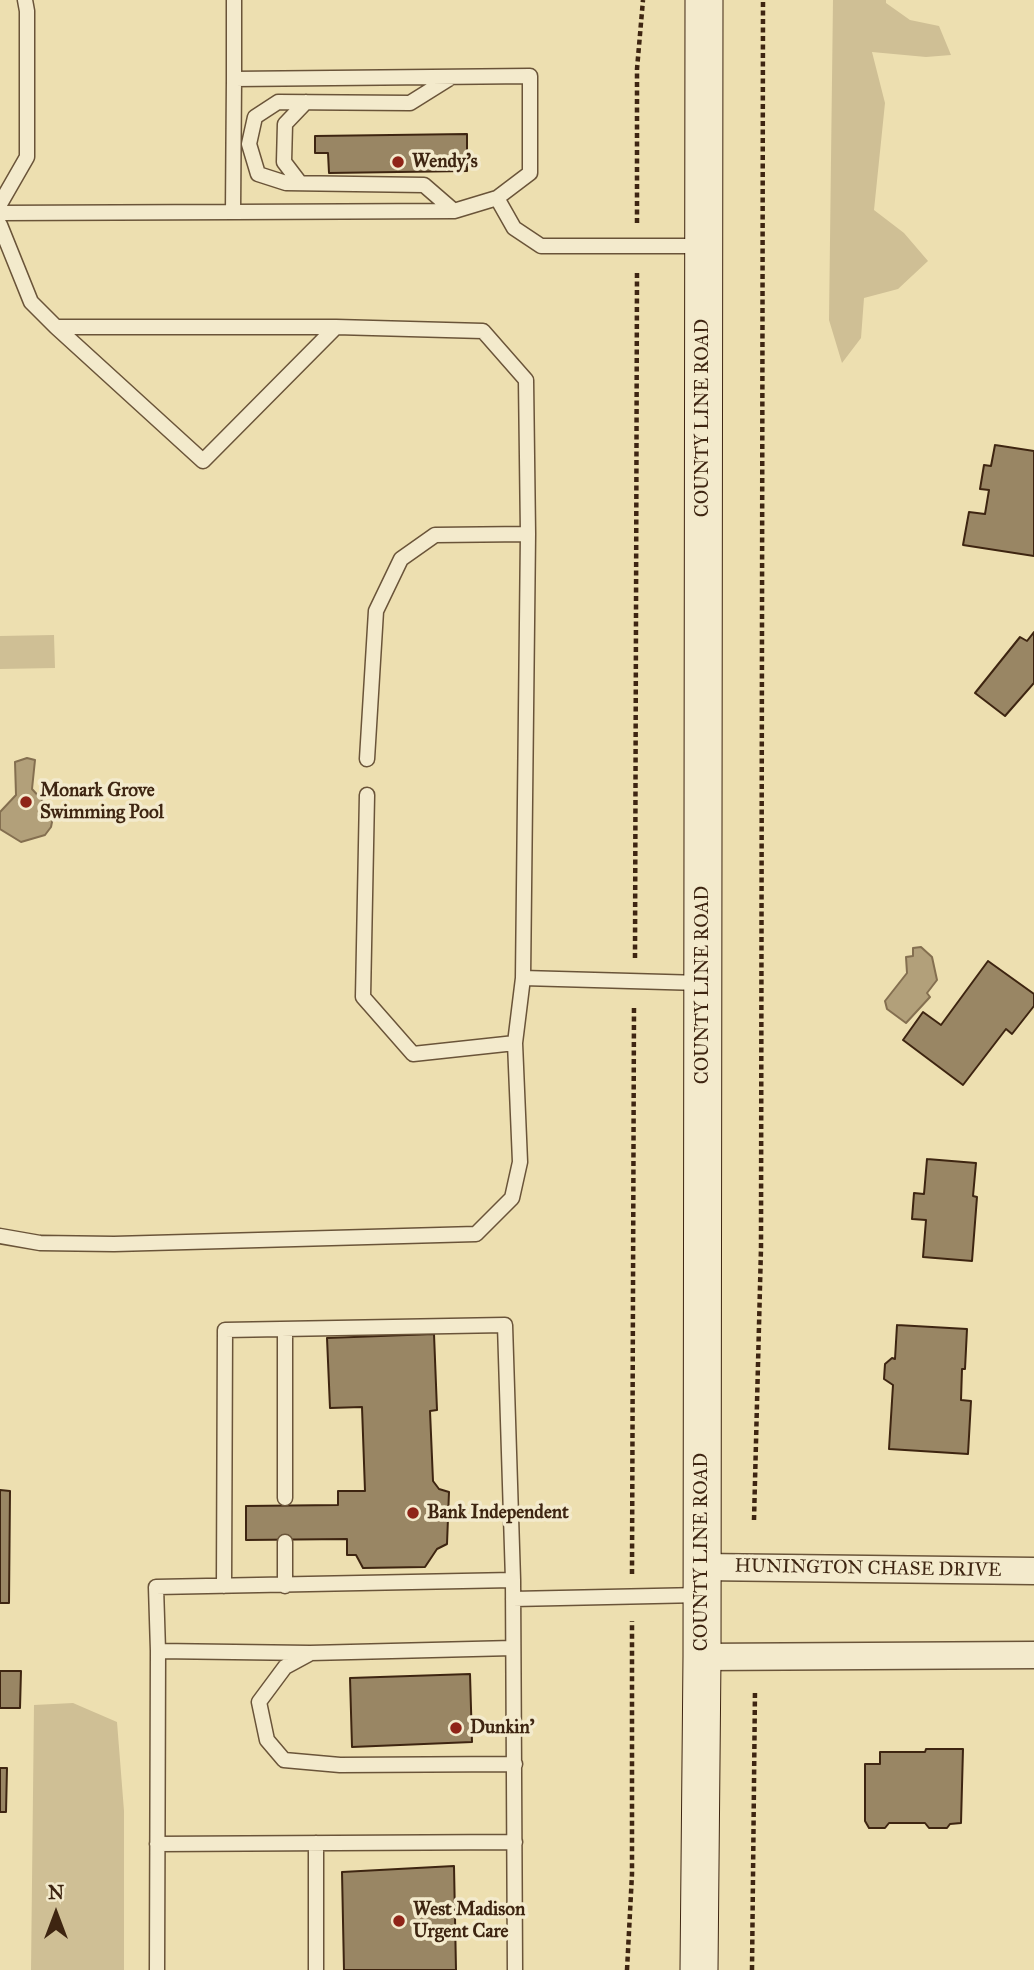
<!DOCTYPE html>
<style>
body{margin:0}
#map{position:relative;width:1034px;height:1970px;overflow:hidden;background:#eddfb0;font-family:"IM FELL Great Primer",serif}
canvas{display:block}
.north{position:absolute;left:21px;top:1879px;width:70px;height:70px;-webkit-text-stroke:5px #f3eacc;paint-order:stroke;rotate:0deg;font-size:19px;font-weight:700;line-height:28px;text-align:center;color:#3e2511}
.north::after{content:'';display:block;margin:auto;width:24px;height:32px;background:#3e2511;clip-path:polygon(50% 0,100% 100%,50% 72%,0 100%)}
</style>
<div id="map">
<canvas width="1034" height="1970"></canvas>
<div class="north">N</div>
</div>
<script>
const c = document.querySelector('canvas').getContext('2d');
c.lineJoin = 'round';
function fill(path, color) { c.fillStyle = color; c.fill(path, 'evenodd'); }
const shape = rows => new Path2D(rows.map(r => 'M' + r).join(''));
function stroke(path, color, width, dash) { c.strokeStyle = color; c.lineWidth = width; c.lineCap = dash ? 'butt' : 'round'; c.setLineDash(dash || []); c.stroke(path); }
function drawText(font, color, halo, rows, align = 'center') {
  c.font = font + ' "IM FELL Great Primer",serif'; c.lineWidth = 7; c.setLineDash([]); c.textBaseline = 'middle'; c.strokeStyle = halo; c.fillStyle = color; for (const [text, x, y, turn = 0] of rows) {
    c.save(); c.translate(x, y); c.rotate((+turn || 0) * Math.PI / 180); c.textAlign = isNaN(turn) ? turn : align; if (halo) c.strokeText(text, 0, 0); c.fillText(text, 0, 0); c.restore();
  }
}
fill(shape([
 [833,0,886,0,886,3,910,20,939,26,951,55,926,57,872,52,885,103,874,210,904,233,928,261,898,289,864,298,861,338,842,363,829,320],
 [54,635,55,668,0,669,0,636],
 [73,1703,117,1722,124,1811,124,1970,31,1970,34,1705]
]), '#cfbf95');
const water = shape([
 [27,758,35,760,32,789,51,810,53,817,51,827,45,835,21,842,0,829,0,812,16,795,15,762,27,758],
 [921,947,932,957,937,980,927,993,930,997,906,1023,887,1009,885,1001,907,973,906,957,913,956,913,948,921,947]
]);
fill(water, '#b2a07a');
stroke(water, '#846f50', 2);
const building = shape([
 [467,134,467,171,329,173,328,153,315,153,315,136,467,134],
 [995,445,1034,451,1034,556,963,545,969,512,985,514,989,490,980,489,984,465,991,466,995,445],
 [1034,632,1034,683,1005,716,975,693,1020,637,1027,641,1034,632],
 [988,961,1034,994,1034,1006,1012,1034,1006,1029,963,1085,903,1040,923,1012,941,1025,988,961],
 [927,1159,976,1163,973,1196,977,1197,972,1261,923,1257,926,1220,912,1219,914,1193,924,1194,927,1159],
 [897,1325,967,1329,965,1369,962,1369,961,1400,971,1401,968,1454,889,1449,893,1385,884,1379,885,1364,892,1358,895,1359,897,1325],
 [434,1334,437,1410,430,1411,433,1481,439,1489,449,1492,447,1544,437,1549,425,1567,363,1568,356,1555,347,1555,347,1539,246,1540,246,1506,338,1505,338,1491,365,1491,362,1407,330,1408,327,1338,434,1334],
 [0,1490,10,1491,9,1603,0,1603,0,1490],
 [0,1671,21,1671,20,1708,0,1708,0,1671],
 [470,1674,472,1742,352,1747,350,1678,470,1674],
 [926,1749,963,1749,961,1823,950,1824,947,1828,929,1828,925,1823,889,1823,885,1828,869,1828,865,1821,865,1764,880,1764,880,1752,925,1752,926,1749],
 [0,1768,7,1768,6,1812,0,1812,0,1768],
 [454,1866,456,1970,344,1970,342,1872,454,1866]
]);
fill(building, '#998664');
stroke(building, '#3e2511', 2);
const service = shape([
 [234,0,234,79],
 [530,76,530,173,497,198,454,211,233,212,234,79,530,76],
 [450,78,410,103,278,102,255,117,249,144,258,174,286,183,424,185,454,211],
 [300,183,284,162,285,124,306,102],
 [497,198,514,228,541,246,702,246],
 [0,204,27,157,27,11,25,0],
 [0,213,233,212],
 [0,225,31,302,56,327],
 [336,327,203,461,56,327,336,327,483,331,526,380,528,534,523,978,701,983],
 [367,759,376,611,401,559,435,535,528,534],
 [367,795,363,997,413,1054,515,1043,523,978],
 [0,1236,40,1243,114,1244,476,1234,512,1198,520,1162,515,1043],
 [285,1329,285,1498],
 [285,1542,285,1586],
 [513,1580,156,1587,158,1651,310,1653,513,1648],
 [224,1586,225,1330,505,1325,513,1580,515,1970],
 [513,1599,701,1595],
 [309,1654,285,1667,259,1702,267,1740,284,1760,340,1765,515,1764],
 [316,1843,316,1970],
 [157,1844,515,1842],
 [157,1970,158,1651]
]);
const minor = shape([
 [702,1567,1034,1571],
 [702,1657,1034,1655]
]);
const secondary = shape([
 [699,1970,702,1657,704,0]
]);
stroke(service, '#6a5439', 17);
stroke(minor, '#6a5439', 29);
stroke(secondary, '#3e2511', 39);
stroke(shape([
 [637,223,637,69,643,0],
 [635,958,637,270],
 [754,1520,761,1248,763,0],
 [632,1574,634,1005],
 [627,1970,632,1874,632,1621],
 [752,1970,755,1690]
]), '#3e2511', 4.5, [5, 3.5]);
stroke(service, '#f3eacc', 14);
stroke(minor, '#f3eacc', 26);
stroke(secondary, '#f3eacc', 37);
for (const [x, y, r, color] of [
 [398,162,7,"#8f2418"],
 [26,802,7,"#8f2418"],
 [413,1513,7,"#8f2418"],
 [456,1728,7,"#8f2418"],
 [399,1921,7,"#8f2418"]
]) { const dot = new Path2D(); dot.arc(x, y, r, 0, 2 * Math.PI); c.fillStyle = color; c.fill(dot); stroke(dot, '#f3eacc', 2.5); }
drawText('bold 19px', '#3e2511', '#f3eacc', [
 ["Wendy's",412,162],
 ["Monark Grove",40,791],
 ["Swimming Pool",40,813],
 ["Bank Independent",427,1513],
 ["Dunkin'",470,1728],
 ["West Madison",413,1910],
 ["Urgent Care",413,1932]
], 'left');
drawText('19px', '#3e2511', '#f3eacc', [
 ["COUNTY LINE ROAD",703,418,-90],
 ["COUNTY LINE ROAD",703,985,-90],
 ["COUNTY LINE ROAD",702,1552,-90],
 ["HUNINGTON CHASE DRIVE",868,1569,1]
]);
</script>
